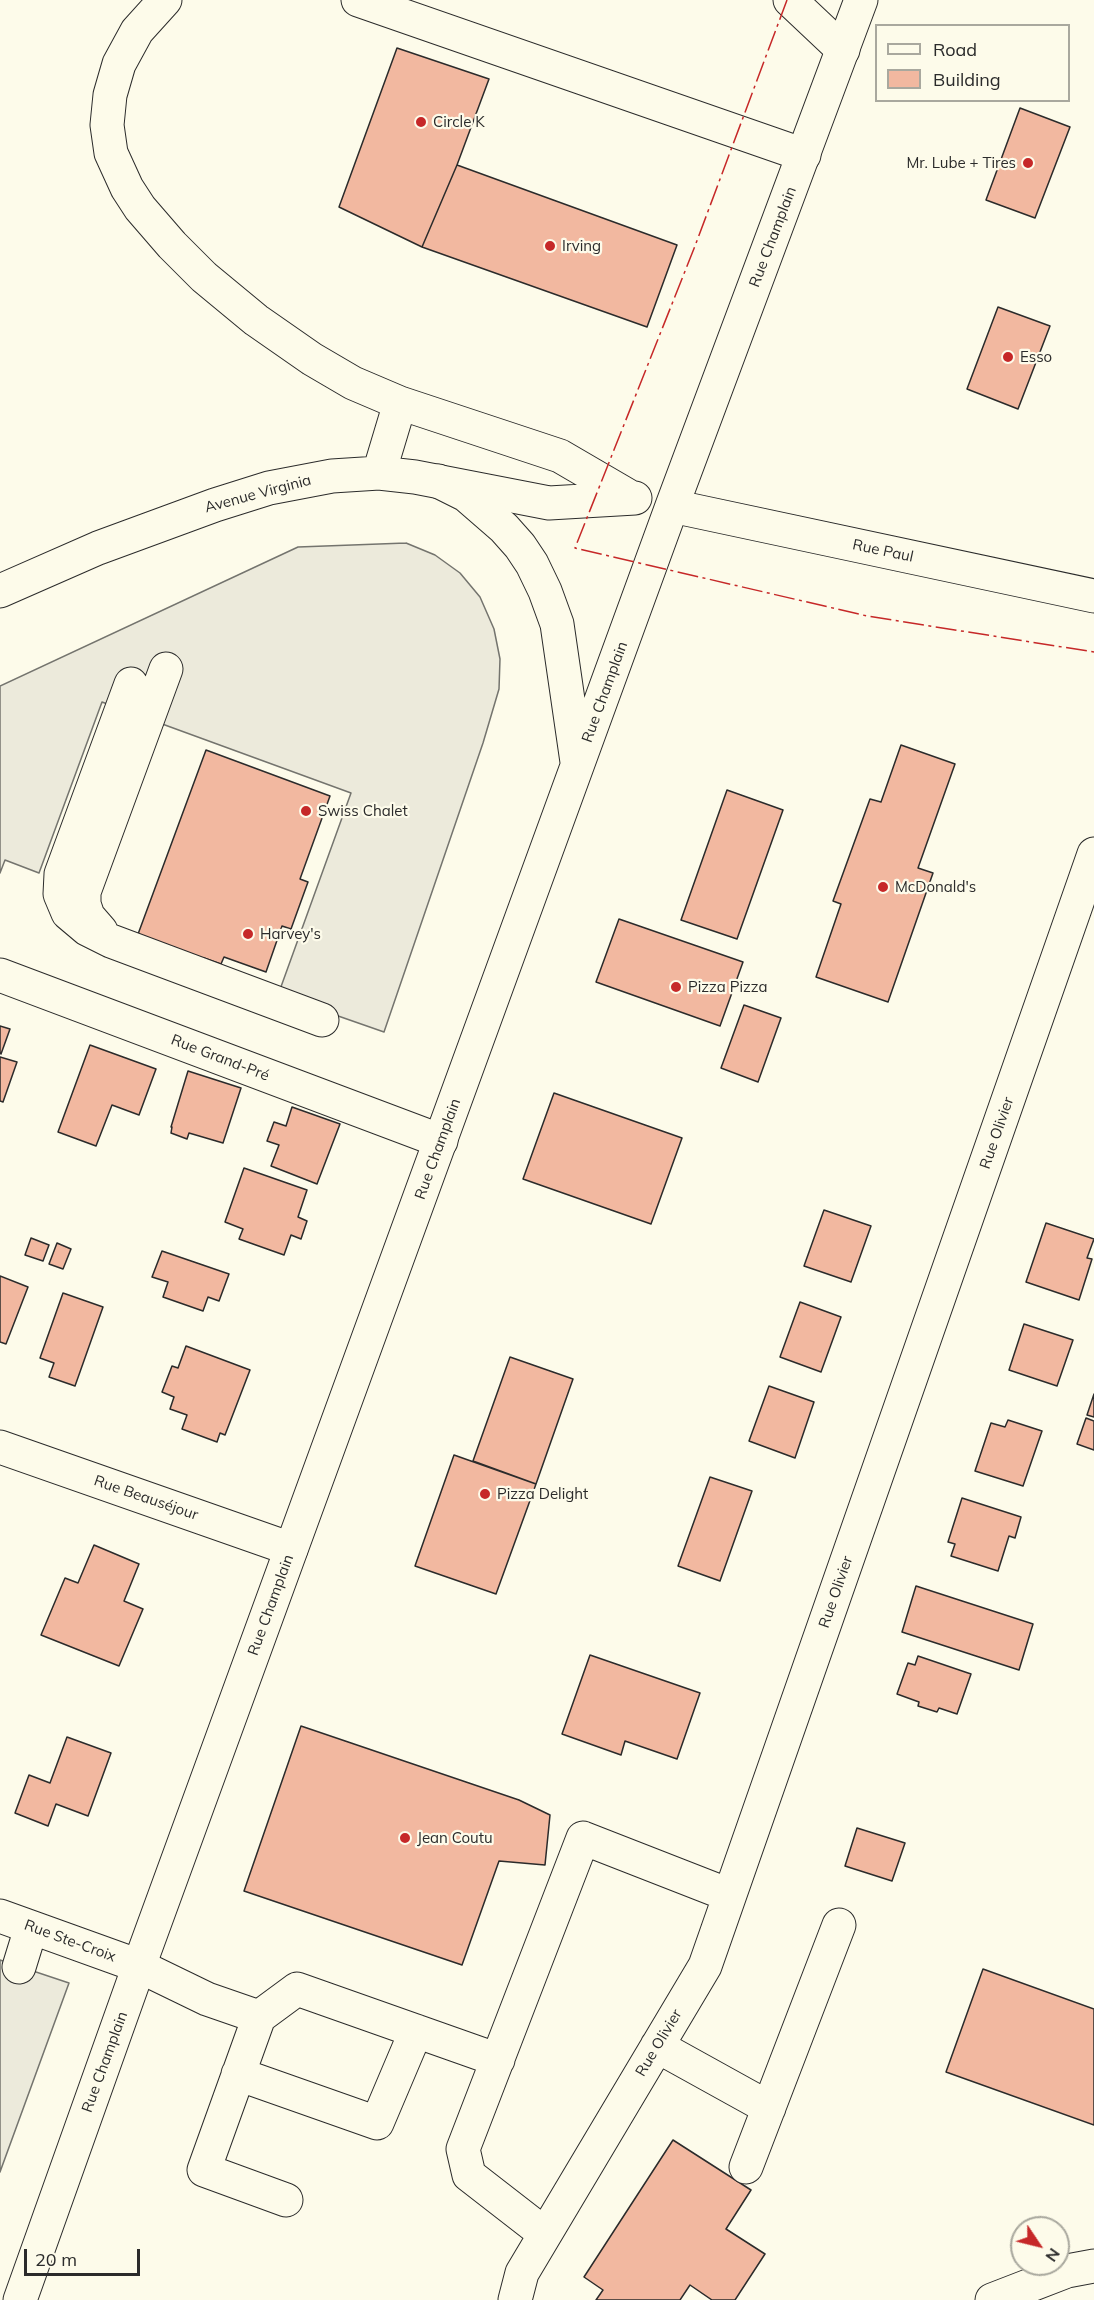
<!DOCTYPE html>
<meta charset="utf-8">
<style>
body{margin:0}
#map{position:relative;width:1094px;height:2300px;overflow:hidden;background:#fdfbea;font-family:Mulish,sans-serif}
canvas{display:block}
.legend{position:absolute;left:875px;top:24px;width:195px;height:78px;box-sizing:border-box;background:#fdfbea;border:2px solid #a9a89e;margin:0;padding:8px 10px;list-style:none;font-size:18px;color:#2b2b2b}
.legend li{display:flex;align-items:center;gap:12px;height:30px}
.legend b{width:30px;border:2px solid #a9a89e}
.north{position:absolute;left:1010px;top:2216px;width:60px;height:60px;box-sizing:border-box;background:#fdfbea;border:2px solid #a9a89e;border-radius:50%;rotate:125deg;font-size:16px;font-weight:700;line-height:24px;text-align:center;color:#2b2b2b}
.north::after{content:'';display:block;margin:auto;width:21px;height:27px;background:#c62828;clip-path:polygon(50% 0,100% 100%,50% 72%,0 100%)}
.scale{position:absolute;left:24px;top:2249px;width:116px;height:27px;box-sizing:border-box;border:3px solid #2b2b2b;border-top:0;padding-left:8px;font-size:18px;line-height:21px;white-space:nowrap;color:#2b2b2b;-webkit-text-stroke:4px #fdfbea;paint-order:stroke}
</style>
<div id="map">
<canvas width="1094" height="2300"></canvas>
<ul class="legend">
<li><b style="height:8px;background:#fdfbea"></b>Road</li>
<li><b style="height:16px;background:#f2b8a0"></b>Building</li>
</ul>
<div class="north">N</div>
<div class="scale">20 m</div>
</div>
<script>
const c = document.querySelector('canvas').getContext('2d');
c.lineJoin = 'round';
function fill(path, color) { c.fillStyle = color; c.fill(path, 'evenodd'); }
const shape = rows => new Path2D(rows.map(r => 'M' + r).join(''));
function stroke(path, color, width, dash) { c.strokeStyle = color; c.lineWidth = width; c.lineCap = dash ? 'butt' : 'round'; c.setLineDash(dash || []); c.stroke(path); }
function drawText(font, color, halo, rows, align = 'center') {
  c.font = font + ' Mulish,sans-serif'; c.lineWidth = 4.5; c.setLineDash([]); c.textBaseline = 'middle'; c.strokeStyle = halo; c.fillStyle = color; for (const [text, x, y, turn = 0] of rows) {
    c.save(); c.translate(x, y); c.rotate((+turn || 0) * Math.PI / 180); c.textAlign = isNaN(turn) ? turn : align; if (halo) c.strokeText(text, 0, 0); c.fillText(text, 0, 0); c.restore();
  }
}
const parking = shape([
 [406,543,435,555,460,573,480,597,494,629,500,659,499,689,483,743,384,1032,278,995,351,793,102,702,39,873,5,860,0,873,0,686,298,547,406,543],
 [0,1960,69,1983,0,2172,0,1960]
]);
fill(parking, '#eceadb');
stroke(parking, '#74746e', 1.5);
const building = shape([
 [397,48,489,79,457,165,422,247,339,207,397,48],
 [1020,108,1070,127,1035,218,986,200,1020,108],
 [457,165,677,245,647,327,422,247,457,165],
 [998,307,1050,326,1018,409,967,389,998,307],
 [901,745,955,764,918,868,933,873,888,1002,816,977,841,904,833,901,870,799,881,802,901,745],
 [206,750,330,796,300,879,308,882,291,929,282,926,266,972,224,957,221,964,204,958,200,969,134,945,206,750],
 [727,790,783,810,737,939,681,920,727,790],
 [619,919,743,962,720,1026,596,982,619,919],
 [744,1005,781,1018,758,1082,721,1068,744,1005],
 [0,1026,10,1029,1,1054,0,1053,0,1026],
 [90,1045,156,1069,139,1115,112,1105,96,1146,58,1132,90,1045],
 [0,1057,17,1062,3,1102,0,1101,0,1057],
 [188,1071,241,1088,223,1143,189,1133,187,1139,171,1133,172,1127,171,1127,188,1071],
 [554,1093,682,1138,651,1224,523,1179,554,1093],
 [292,1107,340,1124,317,1184,271,1166,279,1145,267,1141,274,1122,286,1126,292,1107],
 [244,1168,307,1190,298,1217,307,1221,301,1239,291,1235,284,1255,239,1239,243,1229,225,1222,244,1168],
 [824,1210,871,1226,851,1282,804,1266,824,1210],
 [1046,1223,1094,1239,1087,1258,1092,1259,1079,1300,1026,1282,1046,1223],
 [31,1238,49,1245,43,1261,25,1255,31,1238],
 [57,1243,71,1249,63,1269,49,1264,57,1243],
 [162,1251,229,1274,219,1301,208,1297,203,1311,163,1297,168,1282,152,1277,162,1251],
 [0,1276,28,1287,6,1344,0,1342,0,1276],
 [63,1293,103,1307,75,1386,49,1377,54,1363,40,1358,63,1293],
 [800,1302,841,1317,821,1372,780,1357,800,1302],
 [1024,1324,1073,1340,1057,1386,1009,1370,1024,1324],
 [186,1346,250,1370,225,1435,220,1433,217,1442,182,1429,187,1415,170,1409,174,1397,162,1392,172,1366,178,1368,186,1346],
 [510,1357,573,1379,536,1484,473,1461,510,1357],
 [769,1386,814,1402,795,1458,749,1441,769,1386],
 [1094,1394,1094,1417,1087,1415,1094,1394],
 [1086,1418,1094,1421,1094,1450,1077,1444,1086,1418],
 [1008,1420,1042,1431,1023,1486,975,1471,991,1423,1005,1427,1008,1420],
 [454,1455,536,1484,496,1594,415,1566,454,1455],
 [710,1477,752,1491,720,1581,678,1566,710,1477],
 [962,1498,1021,1517,1015,1538,1009,1536,998,1571,951,1556,955,1544,948,1542,962,1498],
 [94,1545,139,1564,124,1601,143,1609,119,1666,41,1635,65,1578,78,1583,94,1545],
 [916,1586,1033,1624,1019,1670,902,1632,916,1586],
 [590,1655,700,1693,677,1759,625,1741,621,1755,562,1734,590,1655],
 [918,1656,971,1674,957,1714,939,1708,937,1712,918,1706,919,1702,897,1694,908,1663,915,1665,918,1656],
 [301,1726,519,1800,550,1815,545,1865,499,1861,462,1965,244,1891,301,1726],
 [67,1737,111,1753,88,1816,56,1804,48,1826,15,1813,29,1775,50,1783,67,1737],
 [857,1828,905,1843,892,1881,845,1866,857,1828],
 [983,1969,1094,2009,1094,2125,946,2072,983,1969],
 [673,2140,751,2190,726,2229,765,2254,735,2300,712,2300,690,2285,680,2300,596,2300,603,2290,584,2277,673,2140]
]);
fill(building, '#f2b8a0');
stroke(building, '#2b2b2b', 1.5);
const minor = shape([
 [165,0,137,31,119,64,110,95,107,125,111,153,127,188,140,208,172,245,204,277,256,320,312,359,353,383,400,403,560,456,632,498],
 [358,0,804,155],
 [790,0,843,50],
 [379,473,400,403],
 [0,591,98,548,215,505,269,488,332,476,379,473,415,477,549,503,635,498],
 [131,684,61,874,60,894,68,913,87,929,111,941,322,1020],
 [101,931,88,916,84,904,84,892,166,669],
 [0,975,441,1141],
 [0,1447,291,1549],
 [0,1916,139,1966,207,1999,259,2017],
 [19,1967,31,1928],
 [657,2046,769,2108],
 [238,2074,377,2123,416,2031],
 [746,2167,839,1925],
 [286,2200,204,2170,259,2017,297,1989,498,2060],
 [545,2234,469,2175,463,2149,583,1838,729,1895],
 [515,2300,522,2273,705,1966,1094,854],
 [992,2300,1067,2271,1094,2266]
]);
const major = shape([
 [438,481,466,495,504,528,520,546,532,564,545,591,557,624,577,762],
 [672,506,1094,596],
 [20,2300,139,1966,672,506,861,0]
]);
stroke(minor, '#2b2b2b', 35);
stroke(major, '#2b2b2b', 35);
stroke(minor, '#fdfbea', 33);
stroke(major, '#fdfbea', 33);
stroke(shape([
 [787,0,695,246,575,548,867,616,1094,652]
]), '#c62828', 1.5, [21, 4.5, 3, 4.5]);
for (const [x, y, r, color] of [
 [421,122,6,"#c62828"],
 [1028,163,6,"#c62828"],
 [550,246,6,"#c62828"],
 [1008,357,6,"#c62828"],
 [306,811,6,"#c62828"],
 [883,887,6,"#c62828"],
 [248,934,6,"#c62828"],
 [676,987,6,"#c62828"],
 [485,1494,6,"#c62828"],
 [405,1838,6,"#c62828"]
]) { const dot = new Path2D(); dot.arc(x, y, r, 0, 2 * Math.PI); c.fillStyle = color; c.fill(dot); stroke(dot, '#fdfbea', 2); }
drawText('15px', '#2b2b2b', '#fdfbea', [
 ["Circle K",433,122],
 ["Mr. Lube + Tires",1016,163,"right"],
 ["Irving",562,246],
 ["Esso",1020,357],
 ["Swiss Chalet",318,811],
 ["McDonald's",895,887],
 ["Harvey's",260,934],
 ["Pizza Pizza",688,987],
 ["Pizza Delight",497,1494],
 ["Jean Coutu",417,1838]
], 'left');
drawText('15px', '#2b2b2b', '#fdfbea', [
 ["Rue Champlain",773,237,-69],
 ["Avenue Virginia",258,494,-15],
 ["Rue Paul",883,551,12],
 ["Rue Champlain",605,692,-70],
 ["Rue Grand-Pré",220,1058,21],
 ["Rue Olivier",997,1133,-71],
 ["Rue Champlain",438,1149,-70],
 ["Rue Beauséjour",146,1498,19],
 ["Rue Olivier",836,1592,-71],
 ["Rue Champlain",271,1605,-70],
 ["Rue Ste-Croix",70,1941,20],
 ["Rue Olivier",659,2043,-59],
 ["Rue Champlain",105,2062,-70]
]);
</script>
